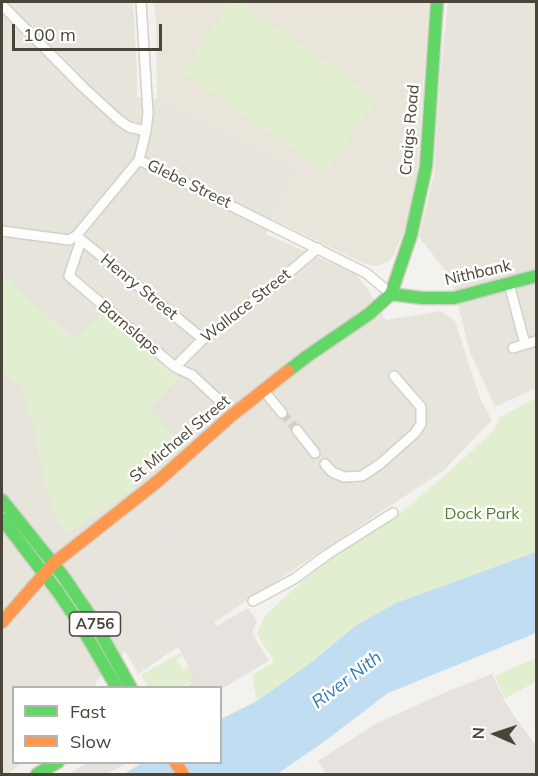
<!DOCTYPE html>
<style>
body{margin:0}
#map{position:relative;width:538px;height:776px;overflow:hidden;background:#f4f2ee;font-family:Mulish,sans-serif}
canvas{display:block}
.frame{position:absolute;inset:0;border:3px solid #4b4439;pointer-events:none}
.legend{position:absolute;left:12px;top:686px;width:210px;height:78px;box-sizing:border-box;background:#fff;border:2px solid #b7b4b0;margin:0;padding:8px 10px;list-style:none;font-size:18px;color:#4b4439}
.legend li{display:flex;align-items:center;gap:12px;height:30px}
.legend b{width:30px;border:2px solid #b7b4b0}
.north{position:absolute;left:466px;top:704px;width:60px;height:60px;-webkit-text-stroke:4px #fff;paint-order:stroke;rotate:273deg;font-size:16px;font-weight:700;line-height:24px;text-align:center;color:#4b4439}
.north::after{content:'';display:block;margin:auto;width:21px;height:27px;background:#4b4439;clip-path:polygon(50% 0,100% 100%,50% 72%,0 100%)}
.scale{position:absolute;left:12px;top:24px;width:150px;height:27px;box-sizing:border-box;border:3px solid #4b4439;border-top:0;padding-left:8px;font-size:18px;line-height:21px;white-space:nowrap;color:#4b4439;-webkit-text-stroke:4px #fff;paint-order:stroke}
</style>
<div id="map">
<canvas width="538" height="776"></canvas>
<div class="frame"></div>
<ul class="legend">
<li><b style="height:8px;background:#63d668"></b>Fast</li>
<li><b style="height:8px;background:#ff974d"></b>Slow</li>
</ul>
<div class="north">N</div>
<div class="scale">100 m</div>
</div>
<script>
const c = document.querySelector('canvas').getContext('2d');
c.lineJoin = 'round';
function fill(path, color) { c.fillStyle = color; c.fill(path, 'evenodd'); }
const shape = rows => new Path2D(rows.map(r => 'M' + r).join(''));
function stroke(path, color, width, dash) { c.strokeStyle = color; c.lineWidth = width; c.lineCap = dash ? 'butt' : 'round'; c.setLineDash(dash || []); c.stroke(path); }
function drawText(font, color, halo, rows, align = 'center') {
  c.font = font + ' Mulish,sans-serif'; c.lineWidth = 5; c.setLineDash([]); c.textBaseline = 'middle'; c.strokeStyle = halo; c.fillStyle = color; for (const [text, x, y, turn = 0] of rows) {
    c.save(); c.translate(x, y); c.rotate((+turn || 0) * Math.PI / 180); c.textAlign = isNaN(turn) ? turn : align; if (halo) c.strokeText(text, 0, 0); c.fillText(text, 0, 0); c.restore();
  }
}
fill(shape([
 [2,2,133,2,137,67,137,97,157,98,297,167,272,219,266,234,356,274,367,288,386,320,441,311,455,321,480,398,492,420,443,471,237,607,138,674,125,651,96,682,96,687,14,688,14,762,20,763,9,774,2,774],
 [448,2,536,2,536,388,495,407,470,352,451,278,419,237,434,174,440,74]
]), '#e7e4dc');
fill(shape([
 [492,674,508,707,536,746,536,774,326,774,318,761,377,723,451,690]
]), '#e6e2de');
fill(shape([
 [154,2,429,2,417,173,408,222,393,256,389,261,380,265,372,266,361,262,272,219,297,167,157,98,156,21]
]), '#eae5da');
fill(shape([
 [231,2,240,2,378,98,326,173,182,72],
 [2,274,74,339,102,313,161,364,181,376,150,408,178,442,131,479,136,489,67,533,57,518,51,505,45,488,36,437,22,387,2,370],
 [536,398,536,552,396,603,355,626,313,661,257,701,252,675,274,662,257,634,264,617,291,591,331,558,396,517,452,469,494,430,500,417],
 [180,653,182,656,177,660,183,670,190,667,194,674,193,681,182,687,149,688,141,675],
 [536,658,536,682,505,698,495,676]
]), '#e1eecf');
fill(shape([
 [169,322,188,336,176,357,156,340],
 [174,510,184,521,172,531,189,553,176,564,152,532],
 [124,579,139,595,113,619,98,602],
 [181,591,189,600,196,596,216,626,248,608,257,621,252,633,269,661,221,689,220,688,189,687,188,685,192,682,193,676,180,650,153,617],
 [42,640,53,645,33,687,14,687],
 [87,763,87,762,128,763,107,774,68,774]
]), '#e6e3df');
fill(shape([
 [536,552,536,633,388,693,321,744,277,774,124,774,142,763,220,762,221,719,257,701,313,661,355,626,396,603]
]), '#c0ddf1');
stroke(shape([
 [282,413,297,430]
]), '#d2cfca', 9, [9, 4.5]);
const street = shape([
 [2,5,84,88,119,120,129,127,146,131],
 [139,160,366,273,391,294],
 [2,231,69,240,76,236,139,160,146,131,148,113,141,2],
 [79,238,203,339],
 [81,240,69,276,175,367,192,375,220,401],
 [509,284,525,344],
 [513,348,536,341],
 [175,367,203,339,267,291,318,248],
 [264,391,282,413],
 [297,430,315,453],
 [325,464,332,472,344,477,362,476,380,464,415,433,421,424,421,407,394,376],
 [253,601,294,579,328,554,393,513]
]);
const fast = shape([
 [391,294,422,298,454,298,536,276],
 [288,371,306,357,369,314,391,294,411,235,426,167,437,2],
 [2,500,63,576,93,620,131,688],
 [2,519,58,592,81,626,117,688],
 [37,774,58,762]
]);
const slow = shape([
 [2,622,54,563,158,481,231,416,288,371],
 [175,762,183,774]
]);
stroke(street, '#d2d0cb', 12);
stroke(fast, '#d3cfc5', 15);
stroke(slow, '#d3cfc5', 15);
stroke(street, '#fdfdfc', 9);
stroke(fast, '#63d668', 12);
stroke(slow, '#ff974d', 12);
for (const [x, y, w] of [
 [95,624,51]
]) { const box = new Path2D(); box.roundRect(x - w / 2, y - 12, w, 24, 4.5); c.fillStyle = '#fff'; c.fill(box); stroke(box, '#4b4439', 1.5); }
drawText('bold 15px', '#4b4439', null, [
 ["A756",95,624]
]);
drawText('16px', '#4b4439', '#fff', [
 ["Craigs Road",410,130,-85],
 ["Glebe Street",189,184,26],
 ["Nithbank",478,273,-13],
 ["Henry Street",139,287,39],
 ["Wallace Street",246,306,-38],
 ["Barnslaps",129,328,40],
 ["St Michael Street",180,439,-40]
]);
drawText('16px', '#4a7f2a', '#fff', [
 ["Dock Park",482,514]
]);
drawText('italic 18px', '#2e7ab2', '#fff', [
 ["River Nith",347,680,-37]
]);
</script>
